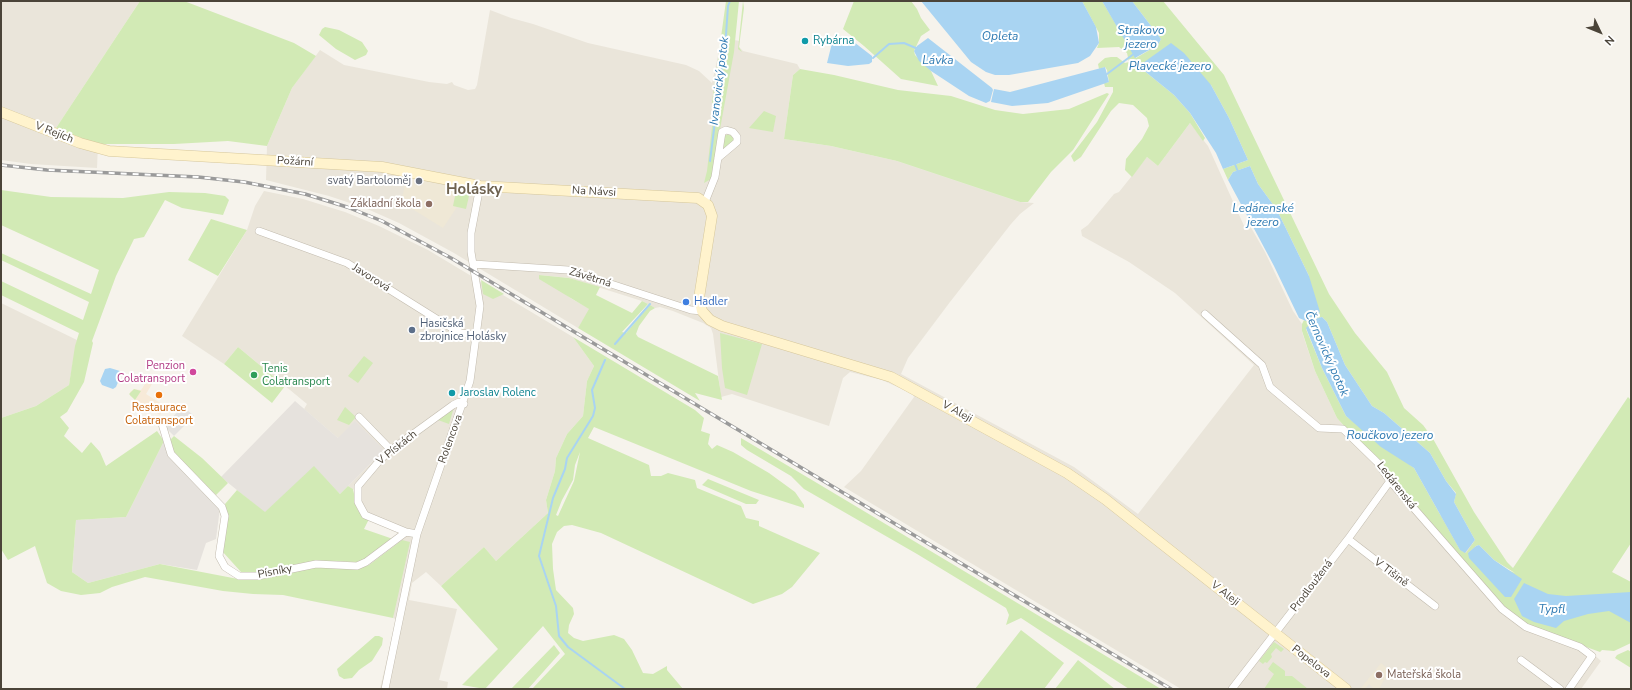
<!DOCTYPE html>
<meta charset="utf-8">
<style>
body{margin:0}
#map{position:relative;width:1632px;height:690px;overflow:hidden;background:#f6f3ec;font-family:"Nunito Sans",sans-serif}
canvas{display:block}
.frame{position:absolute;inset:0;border:2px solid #4b4439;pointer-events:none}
.north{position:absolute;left:1580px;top:12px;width:40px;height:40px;-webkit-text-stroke:3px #fff;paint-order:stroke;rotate:133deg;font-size:11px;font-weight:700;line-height:16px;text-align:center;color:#4b4439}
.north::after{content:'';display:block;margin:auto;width:14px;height:18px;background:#4b4439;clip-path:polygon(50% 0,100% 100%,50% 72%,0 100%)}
</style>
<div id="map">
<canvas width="1632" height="690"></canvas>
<div class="frame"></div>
<div class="north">N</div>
</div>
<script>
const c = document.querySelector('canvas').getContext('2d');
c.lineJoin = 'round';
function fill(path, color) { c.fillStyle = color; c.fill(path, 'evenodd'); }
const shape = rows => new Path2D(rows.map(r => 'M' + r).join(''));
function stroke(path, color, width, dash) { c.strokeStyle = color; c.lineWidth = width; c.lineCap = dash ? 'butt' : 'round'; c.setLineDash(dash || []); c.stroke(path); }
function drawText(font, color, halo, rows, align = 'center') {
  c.font = font + ' "Nunito Sans",sans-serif'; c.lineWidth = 4; c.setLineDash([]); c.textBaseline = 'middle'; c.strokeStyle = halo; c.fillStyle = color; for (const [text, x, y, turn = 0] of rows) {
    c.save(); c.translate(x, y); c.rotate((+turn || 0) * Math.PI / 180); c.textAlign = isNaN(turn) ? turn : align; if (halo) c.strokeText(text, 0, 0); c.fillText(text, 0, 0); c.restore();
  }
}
fill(shape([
 [1,1,140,1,56,128,85,141,98,144,97,168,31,164,1,160],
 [490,10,511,18,533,24,588,43,686,65,699,71,712,83,722,38,740,41,739,47,743,51,797,64,800,69,793,75,784,139,831,146,897,161,1020,202,1034,203,1020,214,1011,224,950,302,908,358,901,374,1074,467,1138,514,1254,365,1175,293,1129,262,1082,236,1081,230,1088,225,1114,194,1119,192,1147,157,1158,166,1190,123,1208,146,1245,228,1249,224,1265,252,1293,311,1302,324,1302,332,1315,371,1337,418,1351,434,1601,661,1581,689,1181,689,844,487,861,471,914,397,913,394,882,380,850,372,843,378,829,426,732,394,721,397,713,334,711,328,703,323,673,311,660,307,655,308,642,301,569,278,539,275,572,299,590,309,578,328,454,253,399,223,365,208,329,196,266,180,267,146,292,88,320,50,344,65,429,82,447,84,452,82,454,85,468,90,475,89,477,85],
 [264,191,303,199,345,212,379,226,428,250,573,337,594,366,587,381,583,416,567,434,556,458,555,471,546,500,548,513,496,561,484,547,441,586,426,572,412,583,409,600,457,609,439,680,448,682,447,689,380,689,396,619,393,618,402,540,398,544,393,539,399,532,364,516,359,512,354,490,348,486,384,450,339,439,304,409,307,404,238,347,224,364,182,336,247,230,255,206],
 [1,303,77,340,69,385,36,406,1,418]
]), '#eae5da');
fill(shape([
 [147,381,152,384,146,394,165,406,160,415,130,396,130,392,134,389,141,390]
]), '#f7ead8');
fill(shape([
 [295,401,338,438,355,421,384,450,340,494,314,467,265,513,221,477],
 [164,441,171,459,220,508,216,539,206,543,197,570,160,564,88,583,72,572,76,520,126,517]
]), '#e6e2dd');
fill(shape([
 [407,177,418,179,418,182,419,184,421,179,449,187,450,185,457,187,453,206,457,207,443,228,401,202],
 [1381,663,1389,670,1379,689,1373,688,1369,684,1365,689,1360,689]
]), '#efe8d6');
fill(shape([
 [140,1,184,1,294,43,316,56,292,88,267,146,228,141,174,144,98,144,85,141,56,128],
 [726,1,739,1,734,52,711,179,704,183,707,171,714,109,712,102],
 [743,1,744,8,739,47,742,52,738,49],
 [854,1,911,1,917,9,921,18,930,30,921,36,914,51,915,55,931,71,938,86,901,79,864,46,843,29],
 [1082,1,1102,1,1136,58,1158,45,1161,39,1132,1,1163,1,1224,75,1329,294,1355,333,1387,372,1404,408,1423,425,1432,437,1474,512,1507,562,1513,568,1628,397,1631,400,1631,543,1612,572,1631,582,1631,643,1614,651,1602,650,1600,652,1529,626,1512,616,1337,418,1315,371,1302,331,1302,324,1304,320,1306,321,1309,276,1277,210,1258,184,1250,166,1233,172,1228,180,1223,169,1248,160,1229,118,1211,85,1142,69,1174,95,1190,113,1205,138,1203,141,1190,123,1158,166,1147,157,1132,177,1125,170,1126,159,1142,139,1149,126,1147,118,1133,105,1119,103,1111,111,1081,157,1074,162,1071,156,1097,122,1113,92,1113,87,1105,87,1104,83,1109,82,1107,70,1105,67,1099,69,1098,64,1105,58,1111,57,1117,57,1125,63,1129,62,1127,53,1119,47,1097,48,1099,43,1099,33],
 [1322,317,1327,322,1345,365,1372,406,1384,413,1430,453,1446,481,1456,493,1454,502,1475,540,1466,553,1460,550,1414,468,1346,416,1322,368,1306,329,1315,319],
 [1479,545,1494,560,1515,573,1468,553,1476,546],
 [325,27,339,30,362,42,368,51,366,55,355,60,336,49,319,35,322,29],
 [800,69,834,75,898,90,951,96,995,110,1023,114,1069,109,1107,93,1109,94,1073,150,1051,172,1028,202,1020,202,897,161,831,146,784,139,793,75],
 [764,111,776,116,773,132,749,128],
 [729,134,734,138,733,143,723,152,724,136],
 [457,187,469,189,472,191,473,196,469,196,466,209,453,206],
 [1,190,51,197,123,198,169,192,205,193,225,196,229,200,223,215,182,208,165,200,144,237,134,239,116,276,92,341,93,343,84,382,67,412,60,417,69,428,64,436,82,453,91,442,100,452,106,466,157,431,164,441,126,517,76,520,72,572,88,583,160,564,238,579,318,567,356,569,369,565,402,540,410,542,393,618,283,595,253,594,223,591,145,577,112,587,100,593,81,595,61,591,47,583,35,546,8,560,1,549,1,418,36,406,69,385,75,346,79,333,1,295,1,281,83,320,89,302,1,260,1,253,91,294,99,270,1,225],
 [211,219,247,230,218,276,188,260],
 [539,275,569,278,600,287,596,295,632,313,642,301,648,304,622,332,626,333,650,305,655,308,650,311,639,326,636,334,638,337,718,376,722,400,695,393,700,401,578,328,589,309,539,279],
 [481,280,504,294,493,299,483,294],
 [720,333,762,344,747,395,725,388,722,368],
 [573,337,695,410,704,418,701,431,710,434,708,444,712,449,717,445,733,452,769,473,795,492,804,505,804,508,751,491,594,427,588,438,649,465,651,476,661,476,668,473,695,480,697,488,741,506,746,518,759,521,759,526,820,553,792,587,782,594,753,604,601,533,572,525,564,526,557,532,552,544,553,569,556,590,573,608,574,614,569,625,568,633,574,638,583,641,614,635,624,639,632,650,643,673,653,674,667,666,667,670,683,689,532,689,565,654,543,626,485,689,462,685,498,649,441,586,484,547,496,561,548,513,546,500,555,471,556,458,567,434,583,416,587,381,594,366],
 [580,452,574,481,558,516,556,515,562,500,573,480,575,465],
 [238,347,285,386,272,403,224,364],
 [364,356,373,363,358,383,348,376],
 [134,389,141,391,135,400,129,394],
 [345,407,356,417,349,425,337,420],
 [454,407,449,424,438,420],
 [174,436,202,458,228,483,216,495,171,451,169,441],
 [741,438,817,483,1161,689,1129,689,1021,618,1006,625,1009,615,1006,608,917,554,804,489,791,476,747,450,741,445],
 [314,466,340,494,348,486,353,489,357,508,359,512,369,519,364,529,393,539,366,559,357,562,314,561,265,572,241,572,222,551,228,516,225,504,237,490,265,512],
 [708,479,759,500,756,504,746,504,702,485],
 [1021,630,1064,663,1044,689,975,689],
 [375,636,379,636,383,638,382,645,372,661,359,670,352,678,344,679,339,676,337,669],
 [1274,642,1284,649,1281,652,1276,648,1271,654,1272,657,1267,663,1265,662,1263,664,1259,661],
 [554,645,560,653,528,689,511,689],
 [1628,650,1631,652,1631,668,1615,658,1617,655],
 [1078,660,1115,689,1055,689],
 [1273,662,1285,671,1285,676,1292,676,1308,689,1264,689,1274,674,1268,669]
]), '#d2eab5');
fill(shape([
 [183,406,194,416,174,436,164,426]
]), '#e5e3e0');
fill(shape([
 [921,1,1082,1,1096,27,1099,43,1090,56,1078,63,1009,75,995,75,986,72,971,62],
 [1102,1,1132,1,1161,39,1158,45,1135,58],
 [840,36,850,39,872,56,872,62,869,64,848,66,827,63,832,43],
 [928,38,992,88,993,90,990,101,986,103,969,96,931,71,919,61,914,51,917,46],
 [1171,43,1184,53,1211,85,1229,118,1248,160,1223,169,1216,153,1190,113,1174,95,1142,69,1140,65],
 [1105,67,1109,82,1048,103,1012,106,991,102,994,89,1010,92],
 [1250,166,1258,184,1277,210,1309,276,1320,312,1306,321,1299,318,1274,266,1228,180,1233,172],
 [1322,317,1327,322,1345,365,1372,406,1384,413,1430,453,1446,481,1456,494,1454,502,1475,540,1465,553,1460,550,1414,468,1381,447,1346,416,1322,368,1306,328,1315,319],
 [110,368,120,371,121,375,116,387,113,389,102,385,100,381,105,369],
 [1479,545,1494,560,1522,579,1511,597,1505,597,1469,558,1468,553,1476,546],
 [1524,583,1548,594,1566,596,1631,592,1631,623,1609,611,1588,614,1564,621,1556,628,1534,622,1522,616,1514,599]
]), '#a9d4f2');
stroke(shape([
 [873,58,889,44,904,43,918,49],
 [1107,74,1135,53],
 [710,161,726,35,728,6,730,1],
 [1235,164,1238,172],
 [615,344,650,304],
 [605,360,592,390,595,408,593,416,567,458,565,469,553,498,539,556,556,606,559,636,568,647,625,689]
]), '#a9d4f2', 2);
const street = shape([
 [705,202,715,177,722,132,726,130,733,132,737,137,737,142,718,158],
 [259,231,347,263,443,323,461,333,477,335],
 [473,264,568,270,691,310,702,311],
 [1205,314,1262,365,1270,387,1319,428,1343,429,1378,463,1390,481,1502,609,1526,627,1580,647,1592,656,1569,689],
 [359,417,391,450],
 [158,421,162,424,171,454,222,507,225,516,219,556,225,567,239,576,258,576,316,564,357,566,366,562,406,532,417,534],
 [406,532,365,515,358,502,358,486,380,460,391,450,453,405,459,402,464,404],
 [1348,539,1435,606],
 [1521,660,1560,689],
 [385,689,417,534,470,381,480,306,471,252,471,233,480,186],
 [1232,689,1348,539,1390,481]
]);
const secondary = shape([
 [1,112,80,143,109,151,382,167,480,186,698,198,708,205,712,216,699,298,702,311,710,320,722,326,891,377,1067,473,1105,499,1346,689]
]);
stroke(street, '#c2bbae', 8);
stroke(secondary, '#d6c79b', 11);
stroke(street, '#fff', 7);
stroke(secondary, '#fff3cd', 10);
const rail = shape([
 [1,165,47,170,198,177,244,182,305,194,347,207,382,221,451,258,1171,689]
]);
stroke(rail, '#9a9a9a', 3.5);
stroke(rail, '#fff', 2, [6]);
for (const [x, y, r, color] of [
 [805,41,4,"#0f9aa8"],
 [419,181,4,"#6b7280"],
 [429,204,4,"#8d6e63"],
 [686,302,4,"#3f7fe0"],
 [412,330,4,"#5c6f8a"],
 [193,372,4,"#d1479c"],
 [254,375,4,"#2e9e5b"],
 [452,393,4,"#0f9aa8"],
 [159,395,4,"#e8710a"],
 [1379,675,4,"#8d6e63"]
]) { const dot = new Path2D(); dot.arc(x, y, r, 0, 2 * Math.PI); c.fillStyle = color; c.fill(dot); stroke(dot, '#fff', 1.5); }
drawText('11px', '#0d838f', '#fff', [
 ["Rybárna",813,41],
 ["Jaroslav Rolenc",460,393]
], 'left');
drawText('11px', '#4b4439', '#fff', [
 ["V Rejích",54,133,21],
 ["Požární",295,162,3],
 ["Na Návsi",594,192,3],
 ["Javorová",371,278,32],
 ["Závětrná",590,278,17],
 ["V Aleji",957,412,29],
 ["Rolencova",451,439,-70],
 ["V Pískách",397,448,-39],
 ["Ledárenská",1396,486,52],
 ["Písníky",275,572,-11],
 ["V Tišině",1391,573,37],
 ["Prodloužená",1312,586,-53],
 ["V Aleji",1225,594,38],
 ["Popelova",1311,662,38]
]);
drawText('11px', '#5b616d', '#fff', [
 ["svatý Bartoloměj",411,181]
], 'right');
drawText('11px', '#785e54', '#fff', [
 ["Základní škola",421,204],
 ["Mateřská škola",1387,675,"left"]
], 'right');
drawText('11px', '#366cbe', '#fff', [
 ["Hadler",694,302]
], 'left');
drawText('11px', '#4e5e75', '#fff', [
 ["Hasičská",420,324],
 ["zbrojnice Holásky",420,337]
], 'left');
drawText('11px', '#b23c85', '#fff', [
 ["Penzion",185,366],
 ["Colatransport",185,379]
], 'right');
drawText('11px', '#27864d', '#fff', [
 ["Tenis",262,369],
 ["Colatransport",262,382]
], 'left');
drawText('11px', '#c56008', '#fff', [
 ["Restaurace",159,408],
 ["Colatransport",159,421]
]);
drawText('italic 12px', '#2e7ab2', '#fff', [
 ["Strakovo",1141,31],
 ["jezero",1141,45],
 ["Opleta",1000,37],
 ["Lávka",938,61],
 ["Plavecké jezero",1170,67],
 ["Ivanovický potok",720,81,-83],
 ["Ledárenské",1263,209],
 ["jezero",1263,223],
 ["Černovický potok",1326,354,66],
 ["Roučkovo jezero",1390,436],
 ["Typfl",1552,610]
]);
drawText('bold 15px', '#6e6250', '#fff', [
 ["Holásky",474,190]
]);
</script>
